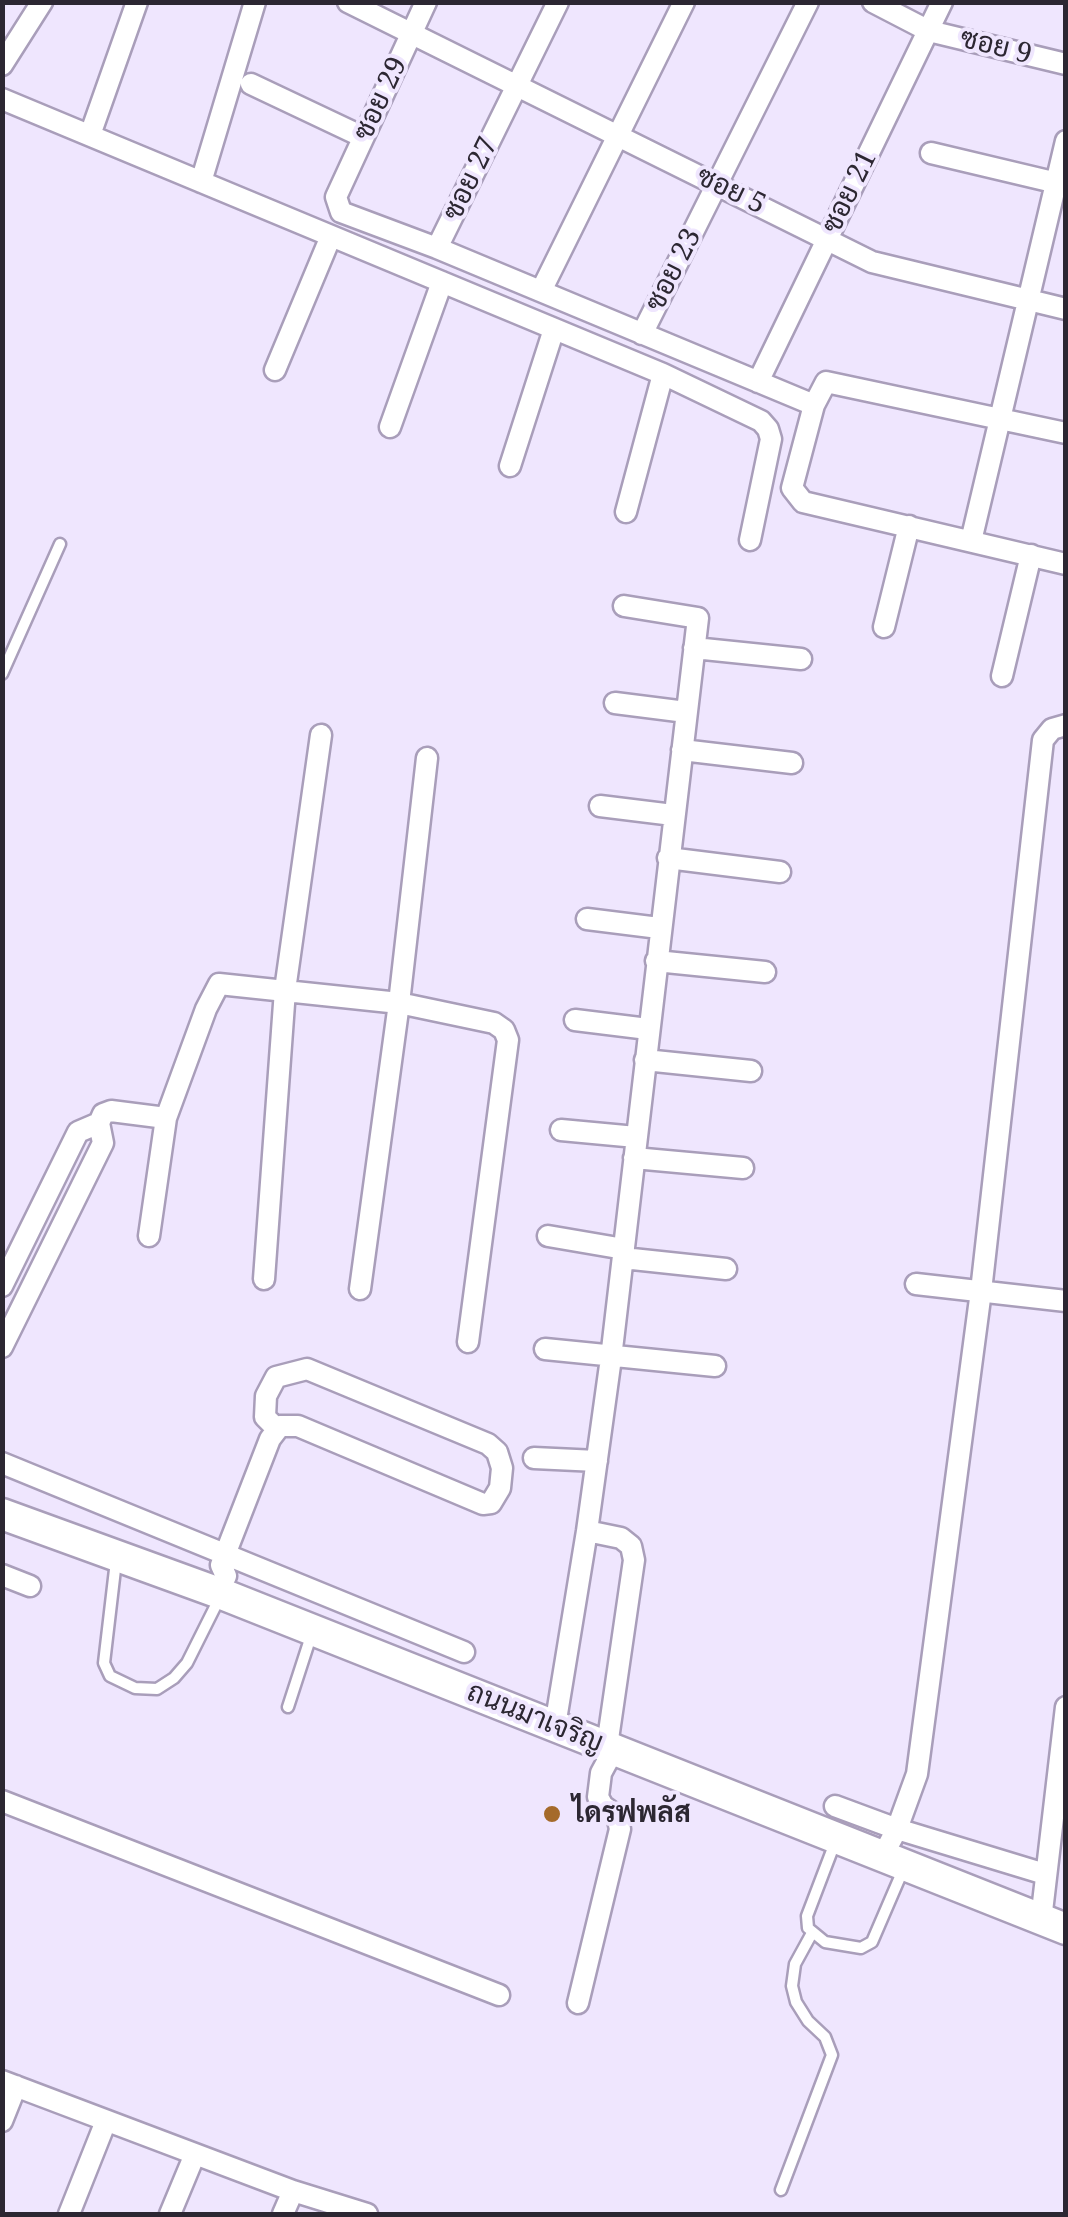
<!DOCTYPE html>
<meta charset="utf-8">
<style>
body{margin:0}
#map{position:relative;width:1068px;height:2217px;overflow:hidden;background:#efe6fe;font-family:"Noto Serif",serif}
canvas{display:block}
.frame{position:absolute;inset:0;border:5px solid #2c2732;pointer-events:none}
</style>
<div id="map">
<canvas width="1068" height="2217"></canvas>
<div class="frame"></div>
</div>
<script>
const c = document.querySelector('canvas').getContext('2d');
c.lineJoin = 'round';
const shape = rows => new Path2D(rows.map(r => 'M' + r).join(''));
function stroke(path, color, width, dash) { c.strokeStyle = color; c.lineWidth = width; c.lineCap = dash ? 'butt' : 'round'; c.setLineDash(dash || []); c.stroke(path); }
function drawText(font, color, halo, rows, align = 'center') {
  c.font = font + ' "Noto Serif",Sarabun,serif'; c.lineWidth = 8; c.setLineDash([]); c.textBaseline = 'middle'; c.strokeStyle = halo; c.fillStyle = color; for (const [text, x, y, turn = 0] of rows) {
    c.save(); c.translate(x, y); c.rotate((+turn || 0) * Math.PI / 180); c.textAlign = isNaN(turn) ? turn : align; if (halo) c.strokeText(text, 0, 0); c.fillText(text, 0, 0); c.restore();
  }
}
const service = shape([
 [2,674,60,544],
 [116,1561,104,1663,110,1676,135,1688,157,1689,174,1678,187,1663,219,1599],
 [288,1707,311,1636],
 [836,1840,807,1916,808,1928,825,1942,861,1948,872,1942,903,1870],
 [781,2190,832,2055,825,2037,808,2021,796,2002,792,1986,795,1964,812,1933]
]);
const minor = shape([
 [348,2,872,262,1066,309],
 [426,2,336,197,341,212,437,248,814,405],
 [873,2,929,31,1066,64],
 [2,65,42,2],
 [251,84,363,137],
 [2,99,663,374,761,421,768,429,771,439,750,540],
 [90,135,137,2],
 [931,153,1066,185],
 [201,182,255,2],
 [437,248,558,2],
 [541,291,684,2],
 [642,334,808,2],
 [275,370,331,236],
 [758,382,942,2],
 [390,427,442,282],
 [1066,433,826,382,814,405,792,488,803,502,1066,564],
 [510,466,554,329],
 [626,512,663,374],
 [971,541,1066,141],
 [884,627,909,526],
 [694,648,801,659],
 [1002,676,1031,555],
 [615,703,686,712],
 [682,750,792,763],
 [600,806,673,815],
 [668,858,780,872],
 [587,919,659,928],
 [656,961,765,972],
 [575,1020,648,1029],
 [645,1060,751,1071],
 [561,1130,636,1137],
 [634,1158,743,1168],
 [149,1236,166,1118,206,1009,219,984,399,1003,494,1023,504,1030,508,1040,468,1342],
 [548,1236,624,1249],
 [623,1258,726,1269],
 [264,1279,285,990,321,735],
 [916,1284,1066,1301],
 [2,1286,78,1132,99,1123,103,1114,111,1111,166,1118],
 [360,1289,399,1003,427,758],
 [2,1347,103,1143,99,1123],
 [545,1349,715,1366],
 [534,1458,597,1461],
 [2,1463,464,1652],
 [587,1531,621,1538,631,1546,634,1560,607,1746],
 [2,1575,30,1586],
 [217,1593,226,1576,221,1565,270,1439,280,1426,298,1426,483,1504,491,1503,500,1488,502,1468,497,1452,488,1444,307,1369,276,1377,266,1396,265,1417,276,1428],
 [555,1726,587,1531,611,1358,698,618,624,606],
 [2,1801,499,1995],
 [835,1806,897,1829,1045,1874],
 [883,1855,897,1829,917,1774,981,1291,1043,740,1052,729,1066,725],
 [1041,1920,1066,1707],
 [578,2003,620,1829,617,1816,603,1806,598,1797,601,1773,614,1749],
 [2,2081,293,2191,367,2214],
 [2,2121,16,2086],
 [69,2214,106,2121],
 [170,2214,195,2154],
 [283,2214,293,2191]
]);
const secondary = shape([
 [2,1514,222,1594,1066,1929]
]);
stroke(service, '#a99eba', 15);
stroke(minor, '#a99eba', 25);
stroke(secondary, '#a99eba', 35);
stroke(service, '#fff', 10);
stroke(minor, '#fff', 20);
stroke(secondary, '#fff', 30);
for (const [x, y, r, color] of [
 [552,1814,10,"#a56a2b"]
]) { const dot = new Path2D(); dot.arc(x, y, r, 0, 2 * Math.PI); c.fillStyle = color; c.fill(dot); stroke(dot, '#efe6fe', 4); }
drawText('28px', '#2c2732', '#efe6fe', [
 ["ซอย 9",996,47,14],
 ["ซอย 29",381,99,-65],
 ["ซอย 27",471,179,-64],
 ["ซอย 5",731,191,26],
 ["ซอย 21",850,192,-64],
 ["ซอย 23",674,270,-63],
 ["ถนนมาเจริญ",535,1718,22]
]);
drawText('bold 28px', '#2c2732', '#efe6fe', [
 ["ไดรฟพลัส",572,1814]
], 'left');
</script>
